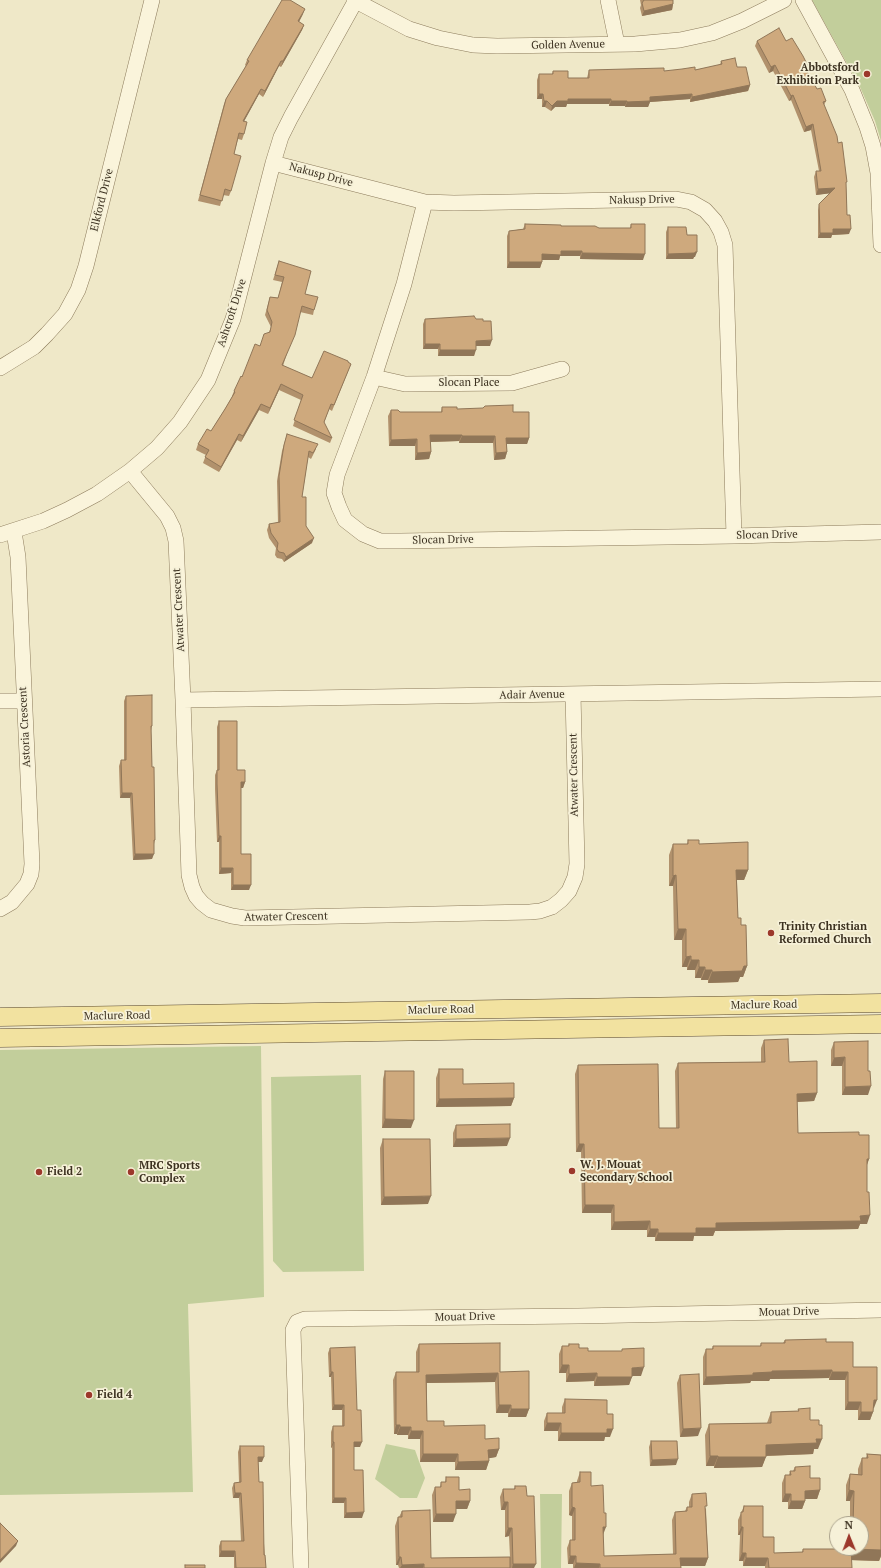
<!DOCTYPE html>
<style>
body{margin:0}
#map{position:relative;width:881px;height:1568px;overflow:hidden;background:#efe8c8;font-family:"PT Serif",serif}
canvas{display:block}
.north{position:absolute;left:829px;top:1516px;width:40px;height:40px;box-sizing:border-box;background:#f6f1d8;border:1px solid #aca48e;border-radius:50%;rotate:359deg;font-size:11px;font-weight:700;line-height:16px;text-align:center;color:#3c3120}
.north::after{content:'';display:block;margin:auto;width:14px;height:18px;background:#9c382b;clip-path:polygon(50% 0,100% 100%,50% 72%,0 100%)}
</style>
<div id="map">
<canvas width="881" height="1568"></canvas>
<div class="north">N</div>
</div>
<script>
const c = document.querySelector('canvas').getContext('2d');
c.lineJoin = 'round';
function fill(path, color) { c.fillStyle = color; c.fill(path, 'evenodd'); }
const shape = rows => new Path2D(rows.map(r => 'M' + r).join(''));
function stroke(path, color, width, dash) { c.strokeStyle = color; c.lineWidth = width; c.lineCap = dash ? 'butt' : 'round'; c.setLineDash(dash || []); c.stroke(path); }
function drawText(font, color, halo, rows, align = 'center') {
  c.font = font + ' "PT Serif",serif'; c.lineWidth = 3.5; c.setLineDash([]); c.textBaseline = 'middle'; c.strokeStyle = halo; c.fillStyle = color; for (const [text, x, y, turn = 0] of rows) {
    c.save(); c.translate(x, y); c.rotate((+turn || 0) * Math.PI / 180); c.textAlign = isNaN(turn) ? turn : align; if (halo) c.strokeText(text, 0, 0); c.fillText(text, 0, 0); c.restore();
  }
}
fill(shape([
 [812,0,881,0,881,141,875,121,860,87],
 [261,1046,264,1297,188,1304,193,1492,0,1495,0,1050],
 [361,1075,364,1271,283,1272,273,1261,271,1077],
 [386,1444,415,1450,425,1478,417,1498,400,1498,375,1479],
 [540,1494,562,1494,561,1568,541,1568]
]), '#c2ce9b');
const minor = shape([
 [354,0,409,29,438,38,473,45,497,46,635,44,680,40,712,33,742,21,784,0],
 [608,0,617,44],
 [803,0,852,90,867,127,873,146,878,173,881,245],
 [273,163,425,202,454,203,676,199,691,202,705,210,715,221,721,232,725,245,734,536],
 [425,202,404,284,374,377,337,475,334,493,339,507,345,520,363,534,380,541,400,541,734,536,881,532],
 [0,368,34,347,47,334,65,314,78,290,86,266,152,0],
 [374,377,405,384,512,383,562,369],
 [130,471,167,516,173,528,176,541,183,700,189,875,192,887,196,896,202,903,211,910,232,916,245,918,530,912,540,911,552,907,561,900,569,891,575,877,577,864,573,694],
 [0,535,43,521,67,510,97,494,130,471,157,448,180,422,208,380,233,319,273,163,281,137,291,117,356,0],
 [183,700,881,689],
 [0,701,23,701],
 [0,909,12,902,27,884,31,874,32,864,18,557,14,532],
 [301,1568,293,1330,297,1322,305,1319,578,1316,881,1310]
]);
const major = shape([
 [0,1017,881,1003],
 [0,1038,881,1024]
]);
stroke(minor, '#8c7b5c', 16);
stroke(major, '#5a4930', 19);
stroke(minor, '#faf4db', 15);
stroke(major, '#f2e2a0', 18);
fill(shape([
 [640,0,673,0,673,4,672,10,642,16,640,8,641,5],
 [303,14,299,22,304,25,302,30,281,67,279,66,263,97,259,94,244,121,244,134,242,140,238,139,234,154,231,191,229,196,223,195,220,206,198,201,224,104,226,99,246,66,245,65,247,60],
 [757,41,786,41,809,68,808,73,817,89,826,101,824,105,846,186,847,215,849,234,832,235,831,238,818,238,818,210,819,204,830,193,816,195,814,177,816,171,819,171,811,130,804,132,791,100,789,101,773,71,769,73,755,46],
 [721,61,737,67,750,85,748,91,690,102,690,99,650,102,648,107,625,107,625,106,609,106,609,104,567,104,566,107,555,107,551,111,545,107,542,107,542,99,537,99,537,80,539,74,552,74,553,71,568,78,587,78,589,70,664,71,695,70,720,65],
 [525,224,599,228,630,228,631,224,643,260,580,259,580,256,560,256,559,260,542,260,542,262,540,268,507,268,507,236,509,231,523,229],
 [668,227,687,235,695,257,694,257,693,259,666,259,666,232],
 [279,261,305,294,314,310,313,315,300,312,283,366,312,378,348,362,351,364,332,411,329,409,324,423,332,438,330,443,293,426,301,400,279,390,268,414,259,410,241,442,237,440,219,472,203,463,206,455,196,450,198,444,211,431,225,409,232,397,232,396,234,391,260,346,269,332,271,327,265,315,270,297,278,298,282,282,273,280],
 [425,319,476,319,483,321,490,346,476,346,474,356,438,356,438,349,423,349,423,324],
 [442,407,457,409,513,412,529,438,527,444,507,444,507,452,505,459,494,460,493,443,459,443,459,441,431,442,431,452,429,459,415,460,415,446,389,446,388,416,391,410,400,412,441,412],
 [287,434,316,449,311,459,308,457,302,497,306,526,312,543,284,562,282,559,277,558,275,555,276,548,269,538,267,530,269,524,278,523,277,481,282,451],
 [126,696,152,726,151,731,152,767,155,840,154,844,152,859,133,860,130,798,120,798,119,766,121,760,124,760,124,701],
 [219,721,237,770,245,782,243,788,241,788,241,854,249,890,231,890,231,873,219,874,219,842,217,842,215,789,215,775,217,770,217,727],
 [688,840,699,844,748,870,744,880,737,880,738,918,741,925,747,966,743,977,740,977,738,982,708,983,708,980,701,980,701,978,695,978,695,970,687,970,687,967,682,967,682,940,674,940,673,886,669,886,669,855,673,844,687,844],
 [764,1040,789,1062,817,1093,814,1101,797,1102,798,1133,859,1135,869,1159,867,1165,867,1224,860,1224,858,1229,715,1231,713,1236,694,1236,693,1241,655,1241,655,1237,647,1237,647,1230,611,1230,611,1213,582,1213,581,1152,576,1152,575,1074,578,1065,659,1128,676,1128,675,1071,678,1063,761,1062,761,1048],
 [834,1042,868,1071,868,1095,842,1095,842,1066,831,1066,831,1050],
 [439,1069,463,1084,514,1098,511,1106,436,1107,436,1078],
 [385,1071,411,1128,382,1128,383,1079],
 [456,1125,507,1146,453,1147,453,1133],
 [383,1139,428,1204,381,1205,380,1148],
 [785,1340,826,1342,853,1367,874,1408,873,1408,873,1412,870,1420,858,1420,858,1410,845,1410,845,1380,829,1380,829,1378,770,1379,769,1381,751,1381,750,1383,703,1385,703,1357,706,1349,712,1349,713,1346,760,1346,761,1343,783,1343],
 [419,1344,500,1372,529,1409,526,1417,508,1417,508,1413,496,1413,495,1382,427,1383,427,1421,485,1439,499,1449,496,1457,488,1458,489,1461,486,1470,455,1470,455,1462,420,1462,420,1439,408,1439,408,1435,397,1435,397,1434,394,1434,393,1380,396,1372,416,1372,416,1352],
 [569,1344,588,1351,622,1351,622,1349,641,1376,632,1376,629,1385,594,1386,594,1381,566,1382,566,1373,559,1373,559,1354,562,1346,568,1346],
 [330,1348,357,1410,360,1447,354,1447,354,1470,362,1518,344,1518,344,1503,332,1503,332,1447,331,1448,331,1432,333,1426,342,1426,342,1410,332,1410,331,1377,329,1377,328,1353],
 [680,1375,698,1436,680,1437,677,1383],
 [565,1399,607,1414,610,1437,605,1437,604,1441,558,1441,558,1431,544,1431,544,1421,547,1413,562,1413,562,1407],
 [798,1409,810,1420,818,1449,814,1449,813,1454,766,1456,762,1467,714,1468,714,1466,706,1466,705,1435,709,1424,767,1423,771,1412,798,1411],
 [651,1441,676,1465,650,1466,649,1447],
 [240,1446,262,1462,258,1462,259,1482,266,1568,234,1568,234,1557,219,1557,219,1546,221,1541,241,1541,239,1498,233,1498,232,1488,234,1483,239,1482,238,1452],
 [867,1454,881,1455,881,1556,879,1561,851,1560,852,1568,765,1568,765,1566,743,1566,743,1561,739,1561,740,1535,738,1535,738,1520,744,1506,774,1553,802,1552,803,1549,849,1549,849,1548,861,1548,861,1524,850,1524,850,1501,846,1501,846,1485,850,1474,858,1474,858,1469,862,1458,866,1458],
 [795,1467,810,1478,820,1490,817,1499,805,1499,805,1501,802,1509,788,1509,788,1502,782,1502,782,1483,785,1475,789,1475,790,1471,793,1471],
 [580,1472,591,1486,603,1535,604,1556,673,1554,672,1520,675,1512,685,1511,687,1507,689,1507,689,1502,692,1494,706,1509,708,1558,705,1566,681,1566,681,1568,573,1568,573,1564,568,1564,567,1548,570,1540,572,1540,572,1516,569,1515,569,1491,572,1483,577,1482,577,1481],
 [446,1477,470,1501,467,1509,456,1509,453,1522,433,1522,432,1495,435,1487,440,1487,441,1482,445,1482],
 [515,1486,527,1496,534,1568,399,1568,398,1565,396,1565,395,1526,398,1517,399,1517,402,1511,431,1558,510,1557,509,1536,505,1537,505,1510,501,1510,500,1497,503,1489,514,1489]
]), '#b1916c');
fill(shape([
 [673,4,672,10,642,16,644,11],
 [305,9,303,14,296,27,298,21],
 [304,25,302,30,281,67,283,61],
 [281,61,279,66,263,97,265,91],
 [775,65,773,71,769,73,771,67],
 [750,85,748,91,690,102,692,97],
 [261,89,259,94,241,127,243,121],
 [539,94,543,94,542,99,537,99],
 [692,94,690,99,650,102,648,107,625,107,627,102,650,97],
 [793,95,791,100,789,101,791,96],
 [568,99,611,99,609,104,567,104,566,107,555,107,551,111,552,106,557,101],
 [544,101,547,101,545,107,542,107],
 [611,101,627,101,625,106,609,106],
 [813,124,811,130,804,132,806,127],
 [835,188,833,193,816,195,818,189],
 [833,229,851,229,849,234,832,235,831,238,818,238,820,233],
 [561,251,582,251,580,256,560,256,559,260,540,260,542,254],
 [697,252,695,257,694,257,693,259,666,259,668,254],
 [582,253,645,254,643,260,580,259],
 [509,262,542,262,540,268,507,268],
 [492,340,490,346,474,346,476,341],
 [425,344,440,344,438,349,423,349],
 [440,350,476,350,474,356,438,356],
 [281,384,279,390,268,414,270,408],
 [261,404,259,410,241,442,243,436],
 [239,434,237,440,219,472,221,467],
 [430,435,462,435,459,441,428,442],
 [462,436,495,436,493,443,459,443],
 [506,438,529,438,527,444,504,444],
 [417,439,415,446,389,446,391,440],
 [431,452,429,459,415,460,417,453],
 [507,452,505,459,494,460,496,453],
 [314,538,312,543,284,562,286,557],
 [241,782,245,782,243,788,239,788],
 [122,793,132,793,130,798,120,798],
 [219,836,221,836,219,842,217,842],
 [135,854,154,854,152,859,133,860],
 [221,868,233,868,231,873,219,874],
 [736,870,748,870,744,880,733,880],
 [676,875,673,886,669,886,673,876],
 [233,885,251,885,249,890,231,890],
 [678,929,686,929,682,940,674,940],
 [691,956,687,967,682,967,686,957],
 [691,960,699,960,695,970,687,970],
 [744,966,747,966,743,977,740,977,738,982,708,983,712,972],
 [699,967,705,967,701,978,695,978],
 [705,970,712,970,708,980,701,980],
 [845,1057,842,1066,831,1066,834,1058],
 [871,1086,868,1095,842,1095,845,1087],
 [817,1093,814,1101,794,1102,797,1094],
 [514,1098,511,1106,436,1107,439,1099],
 [385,1119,414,1120,411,1128,382,1128],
 [510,1138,507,1146,453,1147,456,1139],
 [579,1144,584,1144,581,1152,576,1152],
 [867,1159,869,1159,866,1167],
 [431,1196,428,1204,381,1205,384,1197],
 [585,1205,614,1205,611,1213,582,1213],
 [870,1215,867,1224,860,1224,858,1229,715,1231,713,1236,694,1236,693,1241,655,1241,658,1233,696,1228,716,1223],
 [650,1221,647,1230,611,1230,614,1222],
 [650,1229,658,1229,655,1237,647,1237],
 [562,1365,569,1365,566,1373,559,1373],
 [644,1367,641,1376,629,1376,632,1368],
 [832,1370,829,1378,770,1379,769,1381,751,1381,750,1383,703,1385,706,1377,772,1371],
 [331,1372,333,1372,331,1377,329,1377],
 [832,1372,848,1372,845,1380,829,1380],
 [498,1373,495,1382,423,1383,426,1375],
 [597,1373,594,1381,566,1382,569,1374],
 [597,1377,632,1377,629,1385,594,1386],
 [874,1400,877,1400,874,1408,871,1408],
 [848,1402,861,1402,858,1410,845,1410],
 [334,1405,344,1405,342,1410,332,1410],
 [499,1405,511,1405,508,1413,496,1413],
 [511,1409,529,1409,526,1417,508,1417],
 [861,1412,873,1412,870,1420,858,1420],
 [547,1423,561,1423,558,1431,544,1431],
 [396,1425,400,1425,397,1434,394,1434],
 [400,1427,411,1427,408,1435,397,1435],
 [701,1428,698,1436,680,1437,683,1429],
 [607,1429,613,1429,610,1437,605,1437,604,1441,558,1441,561,1433],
 [411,1431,423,1431,420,1439,408,1439],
 [816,1439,822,1439,818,1449,814,1449,813,1454,762,1456,766,1445],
 [333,1442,334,1442,332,1447,331,1448],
 [354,1442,362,1442,360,1447,352,1447],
 [499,1449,496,1457,485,1459,488,1450],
 [423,1454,458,1454,455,1462,420,1462],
 [710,1456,718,1456,714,1466,706,1466],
 [258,1457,264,1457,262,1462,256,1462],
 [718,1457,766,1457,762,1467,714,1468],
 [678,1459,676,1465,650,1466,652,1460],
 [489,1461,486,1470,455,1470,458,1462],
 [820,1490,817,1499,802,1499,805,1491],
 [849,1490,854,1491,850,1501,846,1501],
 [235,1493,241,1493,239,1498,233,1498],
 [785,1494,791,1494,788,1502,782,1502],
 [334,1498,346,1498,344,1503,332,1503],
 [456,1501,470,1501,467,1509,453,1509],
 [791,1501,805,1501,802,1509,788,1509],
 [504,1502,508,1502,505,1510,501,1510],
 [572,1507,575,1508,572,1516,569,1515],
 [364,1512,362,1518,344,1518,346,1513],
 [436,1514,456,1514,453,1522,433,1522],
 [603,1527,606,1527,603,1535],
 [741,1527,743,1527,740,1535,738,1535],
 [508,1528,512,1528,509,1536,505,1537],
 [18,1541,16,1546,0,1563,0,1560],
 [853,1549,881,1550,881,1556,879,1561,849,1560],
 [221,1551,235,1551,234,1557,219,1557],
 [742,1553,746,1553,743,1561,739,1561],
 [570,1556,576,1556,573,1564,568,1564],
 [399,1557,401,1557,398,1565,396,1565],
 [680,1558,708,1558,705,1566,677,1566],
 [746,1558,768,1558,765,1566,743,1566],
 [576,1563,600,1564,599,1568,574,1568],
 [424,1564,423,1568,400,1568,402,1565],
 [513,1564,536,1564,534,1568,512,1568]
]), '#907658');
const building = shape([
 [282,0,290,0,305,9,298,21,304,25,283,61,281,61,265,91,261,89,243,121,247,122,244,134,239,133,234,154,241,156,231,191,225,189,222,201,200,195,226,99,249,61,247,60,282,0],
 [644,0,673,0,673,4,644,11,642,3,644,0],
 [779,28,786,41,792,38,803,56,809,68,806,70,817,89,821,88,826,101,823,102,837,136,838,143,842,142,847,182,846,182,847,215,850,215,851,229,833,229,833,233,820,233,819,204,835,188,818,189,816,171,821,171,813,124,806,127,793,95,791,96,775,65,771,67,757,41,779,28],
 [735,58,737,67,746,67,750,85,692,97,692,94,650,97,650,101,627,102,627,101,611,101,611,99,568,99,568,101,557,101,552,106,547,101,544,101,543,94,539,94,539,74,553,74,553,71,568,71,568,78,589,78,589,70,664,68,664,71,682,69,695,67,695,70,722,64,721,61,735,58],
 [525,224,561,225,561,226,595,226,599,228,631,228,631,224,645,224,645,254,582,253,582,251,561,251,561,255,542,254,542,262,509,262,509,231,525,229,525,224],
 [668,227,686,227,687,235,697,235,697,252,695,252,695,253,668,254,668,227],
 [279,261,311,271,305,294,318,297,314,310,302,306,295,335,282,365,312,378,324,351,348,361,348,362,351,364,334,405,331,404,324,422,332,438,294,420,303,395,281,384,270,408,261,404,243,436,239,434,221,467,205,457,209,450,198,444,207,429,211,431,225,409,235,392,234,391,241,376,242,377,255,344,260,346,264,334,270,332,272,322,267,310,270,297,278,298,284,277,275,275,279,261],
 [474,316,476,319,483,319,483,321,491,321,492,340,476,341,476,350,440,350,440,344,425,344,425,319,474,316],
 [513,405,513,412,529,412,529,438,506,438,507,452,496,453,495,436,462,436,462,435,430,435,431,452,417,453,417,439,391,440,391,410,398,410,400,412,442,412,442,407,457,407,457,409,483,408,485,406,513,405],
 [287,434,318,444,313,453,309,451,302,497,306,497,306,526,314,538,286,557,284,553,279,552,277,549,278,543,271,533,269,524,280,522,279,476,284,445,287,434],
 [152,695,152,726,151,726,152,767,154,767,155,840,154,840,154,854,135,854,132,793,122,793,121,760,126,760,126,696,152,695],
 [219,721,237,721,237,770,245,770,245,782,241,782,241,854,251,854,251,885,233,885,233,868,221,868,221,836,219,836,217,784,217,770,219,770,219,721],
 [688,840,699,840,699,844,748,842,748,870,736,870,738,918,741,918,741,925,746,925,747,966,744,966,742,971,712,972,712,970,705,970,705,967,699,967,699,960,691,960,691,956,686,957,686,929,678,929,676,875,673,876,673,844,688,844,688,840],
 [788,1039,789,1062,817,1061,817,1093,797,1094,798,1133,859,1132,859,1135,869,1135,869,1159,867,1159,867,1192,869,1192,870,1215,860,1216,861,1221,716,1223,716,1228,696,1228,696,1233,658,1233,658,1229,650,1229,650,1221,614,1222,614,1205,585,1205,584,1144,579,1144,578,1065,658,1064,659,1128,679,1128,678,1063,765,1062,764,1040,788,1039],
 [868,1041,868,1071,870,1071,871,1086,845,1087,845,1057,834,1058,834,1042,868,1041],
 [439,1069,463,1069,463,1084,514,1083,514,1098,439,1099,439,1069],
 [385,1071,414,1071,414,1120,385,1119,385,1071],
 [510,1124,510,1138,456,1139,456,1125,510,1124],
 [383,1139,430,1139,431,1196,384,1197,383,1139],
 [826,1339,826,1342,853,1342,853,1367,877,1367,877,1400,874,1400,873,1412,861,1412,861,1402,848,1402,848,1372,832,1372,832,1370,772,1371,772,1372,753,1373,753,1375,706,1377,706,1349,713,1349,713,1346,761,1346,761,1343,785,1343,785,1340,826,1339],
 [500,1343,500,1372,529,1371,529,1409,511,1409,511,1405,499,1405,498,1373,426,1375,427,1421,444,1421,444,1426,485,1425,485,1439,499,1438,499,1449,488,1450,489,1461,458,1462,458,1454,423,1454,423,1431,411,1431,411,1427,400,1427,400,1425,396,1425,396,1372,419,1372,419,1344,500,1343],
 [569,1344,579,1344,579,1348,588,1348,588,1351,622,1351,622,1349,644,1348,644,1367,632,1368,632,1377,597,1377,597,1373,569,1374,569,1365,562,1365,562,1346,569,1346,569,1344],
 [355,1347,357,1410,361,1410,362,1442,354,1442,354,1470,363,1470,364,1512,346,1513,346,1498,334,1498,334,1442,333,1442,333,1426,344,1426,344,1405,334,1405,333,1372,331,1372,330,1348,355,1347],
 [699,1374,701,1428,683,1429,680,1375,699,1374],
 [565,1399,607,1400,607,1414,613,1414,613,1429,607,1429,607,1433,561,1433,561,1423,547,1423,547,1413,565,1413,565,1399],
 [810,1408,810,1420,819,1420,819,1425,822,1425,822,1439,816,1439,817,1443,766,1445,766,1457,718,1457,718,1456,710,1456,709,1424,771,1423,771,1412,799,1411,798,1409,810,1408],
 [651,1441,677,1441,678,1459,652,1460,651,1441],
 [240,1446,264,1446,264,1457,258,1457,259,1482,263,1482,264,1555,265,1555,266,1568,236,1568,235,1551,221,1551,221,1541,244,1541,241,1493,235,1493,234,1483,241,1482,240,1446],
 [867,1454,881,1455,881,1550,853,1549,853,1548,861,1548,861,1524,853,1524,854,1491,849,1490,850,1474,862,1475,862,1458,868,1458,867,1454],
 [810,1466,810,1478,820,1478,820,1490,805,1491,805,1501,791,1501,791,1494,785,1494,785,1475,791,1475,790,1471,795,1471,795,1467,810,1466],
 [580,1472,591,1472,591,1486,603,1485,604,1513,606,1513,606,1527,603,1527,604,1556,676,1554,675,1512,687,1511,687,1507,692,1507,692,1494,706,1493,707,1506,705,1506,708,1558,680,1558,681,1568,600,1568,600,1564,576,1563,576,1556,570,1556,570,1540,575,1540,575,1508,572,1507,572,1483,580,1482,580,1472],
 [446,1477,459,1477,459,1490,470,1489,470,1501,456,1501,456,1514,436,1514,435,1487,441,1487,441,1482,446,1482,446,1477],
 [515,1486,526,1486,527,1496,534,1496,536,1564,513,1564,512,1528,508,1528,508,1502,504,1502,503,1489,515,1489,515,1486],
 [744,1506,763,1506,763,1537,774,1537,774,1553,803,1552,803,1549,851,1549,852,1568,769,1568,768,1558,746,1558,746,1553,742,1553,743,1527,741,1527,741,1512,743,1512,744,1506],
 [430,1510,431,1558,510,1557,510,1568,424,1568,424,1564,402,1565,401,1557,399,1557,398,1517,402,1517,402,1511,430,1510],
 [0,1523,18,1541,0,1560,0,1523],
 [185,1565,205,1565,205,1568,185,1568,185,1565]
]);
fill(building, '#cea97d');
stroke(building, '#907658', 1);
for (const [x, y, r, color] of [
 [867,74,4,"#9c382b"],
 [771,933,4,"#9c382b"],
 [572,1171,4,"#9c382b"],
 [39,1172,4,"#9c382b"],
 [131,1172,4,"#9c382b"],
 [89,1395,4,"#9c382b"]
]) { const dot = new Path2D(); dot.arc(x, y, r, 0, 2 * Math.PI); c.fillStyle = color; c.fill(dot); stroke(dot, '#f6f1d8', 1.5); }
drawText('11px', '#3c3120', '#f6f1d8', [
 ["Golden Avenue",568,45,-1],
 ["Nakusp Drive",321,175,15],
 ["Elkford Drive",102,200,-76],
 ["Nakusp Drive",642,200,-1],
 ["Ashcroft Drive",232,313,-72],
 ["Slocan Place",469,383],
 ["Slocan Drive",767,535,-1],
 ["Slocan Drive",443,540,-1],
 ["Atwater Crescent",179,610,-93],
 ["Adair Avenue",532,695,-1],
 ["Astoria Crescent",25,727,-93],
 ["Atwater Crescent",574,775,-91],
 ["Atwater Crescent",286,917,-1],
 ["Maclure Road",764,1005,-1],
 ["Maclure Road",441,1010,-1],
 ["Maclure Road",117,1016,-1],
 ["Mouat Drive",789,1312,-1],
 ["Mouat Drive",465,1317,-1]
]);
drawText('bold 11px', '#3c3120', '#f6f1d8', [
 ["Abbotsford",859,68,"right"],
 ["Exhibition Park",859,81,"right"],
 ["Trinity Christian",779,927],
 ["Reformed Church",779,940],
 ["W. J. Mouat",580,1165],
 ["Secondary School",580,1178],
 ["MRC Sports",139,1166],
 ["Complex",139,1179],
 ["Field 2",47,1172],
 ["Field 4",97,1395]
], 'left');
</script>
